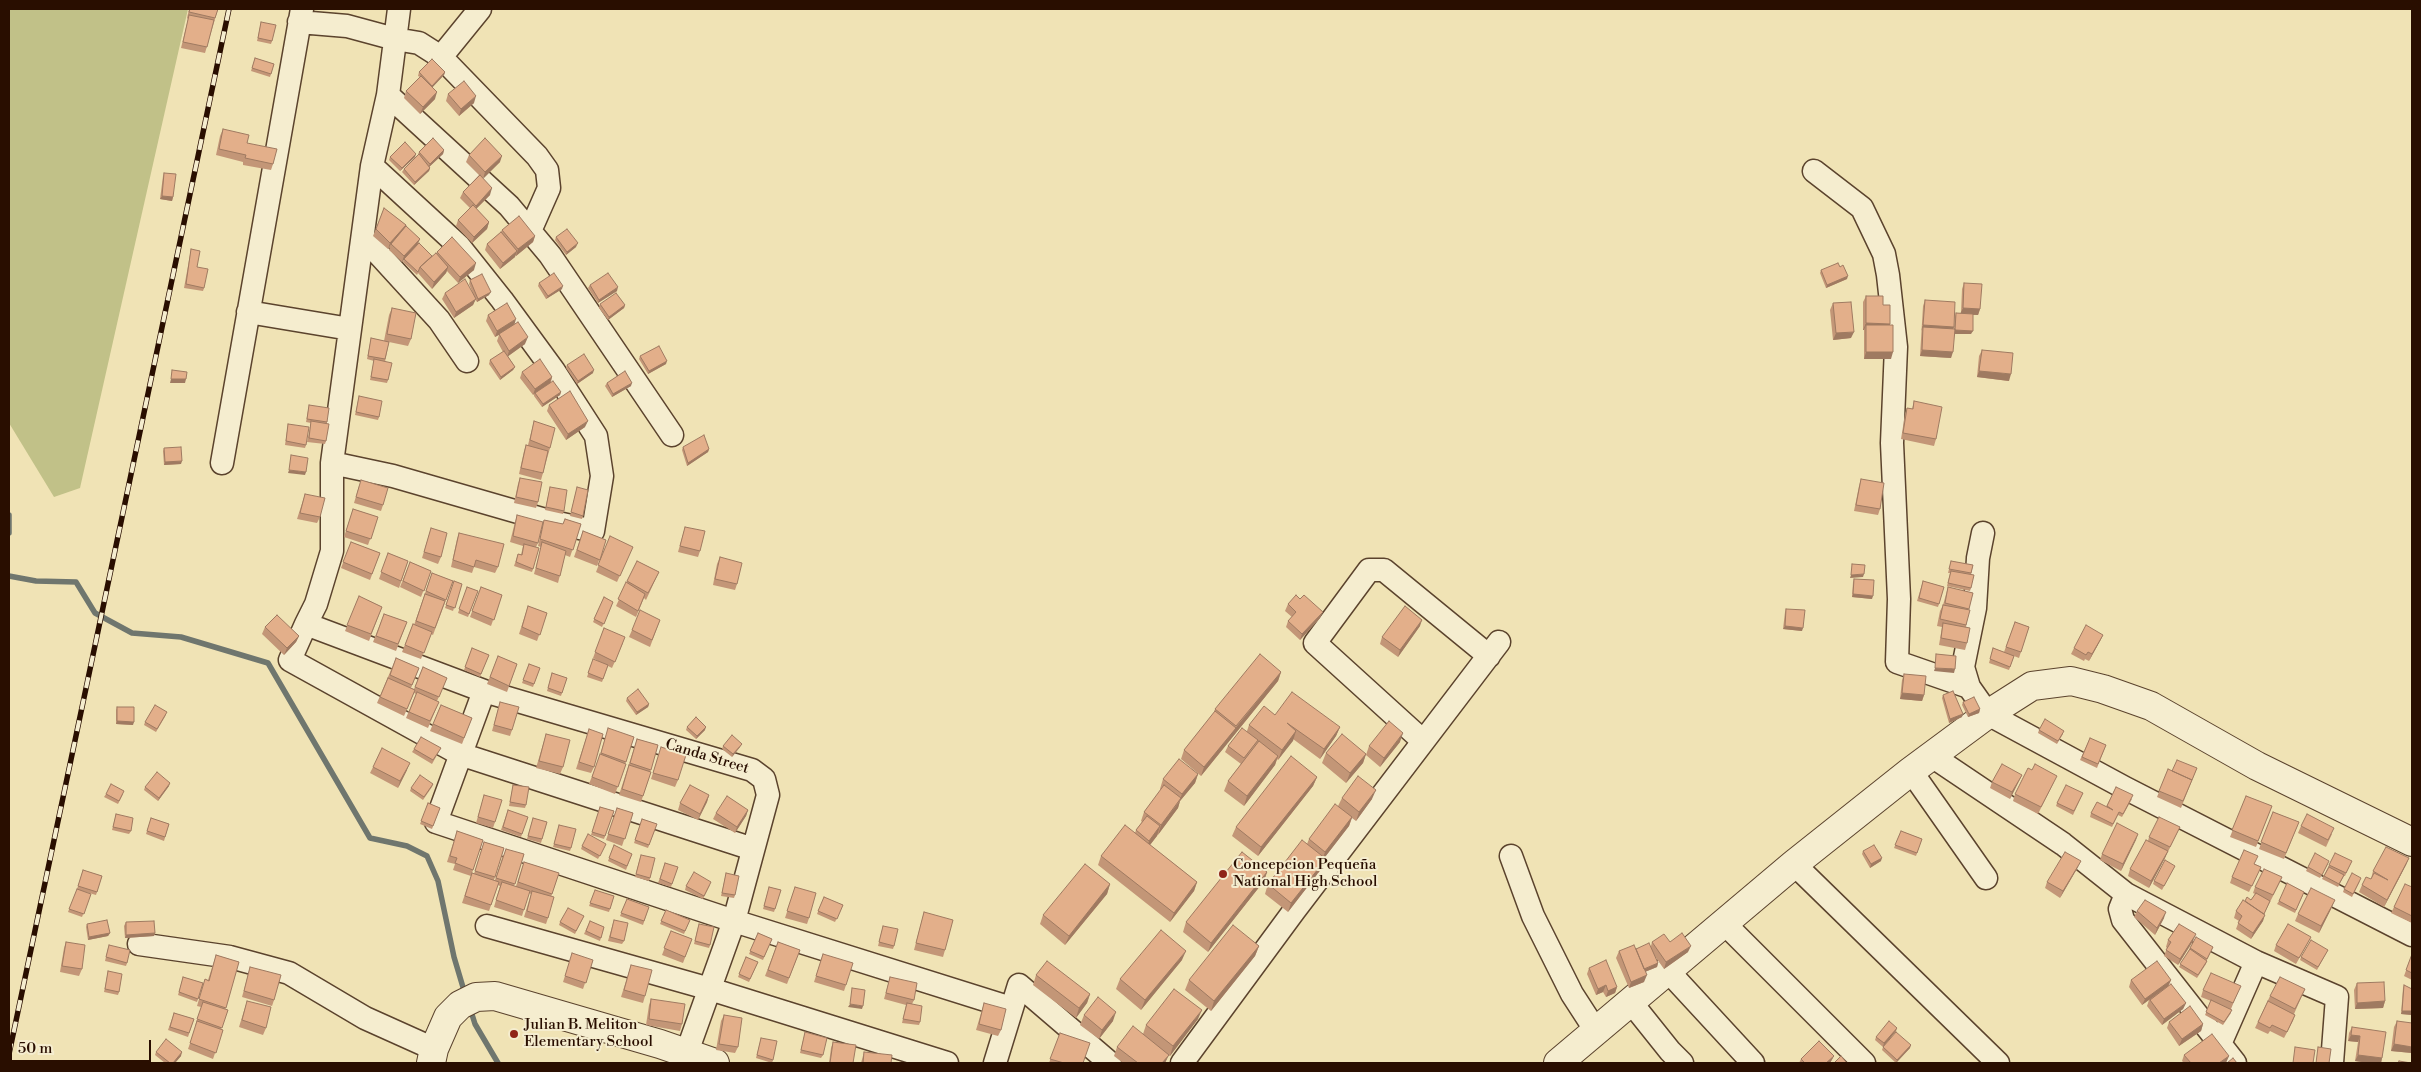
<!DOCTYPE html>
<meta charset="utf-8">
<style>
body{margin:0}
#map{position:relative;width:2421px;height:1072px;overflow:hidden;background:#f0e3b5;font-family:"Libre Bodoni",serif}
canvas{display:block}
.frame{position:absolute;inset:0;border:10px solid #290e00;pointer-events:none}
.scale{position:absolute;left:10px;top:1040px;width:141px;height:22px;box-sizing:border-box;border:2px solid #290e00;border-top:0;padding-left:6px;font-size:15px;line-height:18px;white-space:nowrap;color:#290e00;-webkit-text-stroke:4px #f5edcf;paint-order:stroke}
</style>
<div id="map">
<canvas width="2421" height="1072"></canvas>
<div class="frame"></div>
<div class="scale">50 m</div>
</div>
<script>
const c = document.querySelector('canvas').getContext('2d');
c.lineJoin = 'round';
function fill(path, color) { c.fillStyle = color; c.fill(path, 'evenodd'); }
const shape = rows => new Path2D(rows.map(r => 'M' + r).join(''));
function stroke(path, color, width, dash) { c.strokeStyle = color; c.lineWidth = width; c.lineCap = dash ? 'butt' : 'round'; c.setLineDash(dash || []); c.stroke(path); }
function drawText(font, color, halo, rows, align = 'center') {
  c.font = font + ' "Libre Bodoni",serif'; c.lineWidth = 4; c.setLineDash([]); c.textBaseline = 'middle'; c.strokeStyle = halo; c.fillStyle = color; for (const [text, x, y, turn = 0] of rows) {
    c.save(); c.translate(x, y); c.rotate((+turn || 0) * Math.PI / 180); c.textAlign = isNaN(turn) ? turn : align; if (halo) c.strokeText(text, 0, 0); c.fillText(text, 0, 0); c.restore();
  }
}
fill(shape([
 [9,9,188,9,80,488,54,497,9,423]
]), '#c1c188');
stroke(shape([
 [9,515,9,533],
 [9,576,36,581,76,582,95,613,132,633,181,637,268,663,370,838,407,846,427,856,438,881,454,957,465,994],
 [470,1008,475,1024,498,1063]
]), '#6f766e', 5.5);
const minor = shape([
 [399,9,388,95,372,166,332,463,332,551,316,604,306,624,484,691],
 [299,22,347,26,395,39,419,43,441,57,537,156,547,170,549,188,530,231],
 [441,57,480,9],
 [388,95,509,206,550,255,672,435],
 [1814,171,1862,208,1884,254,1888,275,1896,347,1892,443,1899,599,1897,662,1969,687],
 [364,238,439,320,467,361],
 [248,312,350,329],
 [222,463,302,9],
 [332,463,393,476,549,521,593,531,602,476,596,436,554,371,502,300,459,246,372,166],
 [1983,533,1978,558,1975,608,1963,667,1969,687,1988,714,2125,788,2412,935],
 [306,624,290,660,460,754,753,849],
 [1423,741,1315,643,1369,570,1384,570,1489,656],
 [1932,756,2063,844,2126,894,2256,962,2337,997,2332,1063],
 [1911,771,1986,878],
 [1511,856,1533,916,1572,994,1596,1031],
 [1794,864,1998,1063],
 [2126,894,2120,909,2123,920,2235,1063],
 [1723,922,1864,1063],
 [487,926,710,989,947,1063],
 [139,944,230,957,289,973,365,1018,434,1049],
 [1668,971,1753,1063],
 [1630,1001,1670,1051,1682,1063],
 [2220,1044,2256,962],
 [683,1063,734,921,768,795,764,779,752,770,484,691,436,822,734,921,1011,1008],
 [995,1063,1019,985,1110,1063],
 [1182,1063,1294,911,1499,642]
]);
const tertiary = shape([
 [431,1063,434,1049,448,1017,460,1005,476,997,495,996,660,1044,715,1063],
 [1558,1063,1794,864,1911,771,1988,714,2032,686,2071,681,2103,689,2151,706,2257,766,2412,842]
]);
stroke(minor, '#5b432d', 25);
stroke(tertiary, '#5b432d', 30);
stroke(minor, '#f5edcf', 22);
stroke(tertiary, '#f5edcf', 28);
const rail = shape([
 [9,1054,229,9]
]);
stroke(rail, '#290e00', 5.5);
stroke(rail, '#f5edcf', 4, [11]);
fill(shape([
 [189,9,218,9,205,53,181,48,188,19,187,18],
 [261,22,272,41,271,44,257,41],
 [255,58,274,64,270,77,251,71],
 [419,72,445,72,444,75,432,87,435,99,420,114,404,98,406,91,420,77,418,76],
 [448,94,474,103,459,116,446,101],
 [223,129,247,143,273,164,271,170,243,165,243,162,216,155,220,136],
 [444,150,443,154,429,167,430,168,429,171,414,185,402,172,404,169,418,155,419,152],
 [469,155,500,162,483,178,490,195,476,209,489,222,487,229,472,243,456,226,458,220,470,208,460,198,463,192,479,175,466,162],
 [390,157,415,157,400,171,389,160],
 [164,173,173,197,172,201,160,199,163,176],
 [384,208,406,225,405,228,420,239,417,245,432,256,437,254,437,252,474,270,458,283,447,271,446,273,432,289,418,273,417,275,403,262,404,259,402,262,389,250,390,247,388,249,373,236],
 [502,230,535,236,533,242,516,256,515,255,515,257,500,269,485,250,487,244,501,232],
 [556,237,576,247,566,255,555,240],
 [191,249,204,288,203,291,184,288],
 [1821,270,1847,279,1826,288,1820,273],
 [470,280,489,295,477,302,475,299,473,305,454,318,442,299,445,293,474,296,469,284],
 [539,283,562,289,546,299,538,286],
 [1964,283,1980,309,1978,315,1973,315,1971,334,1954,334,1951,358,1920,356,1923,306,1925,300,1953,329,1954,329,1955,316,1956,313,1961,313,1962,289],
 [590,285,617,291,598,303,588,288],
 [1866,296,1883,305,1890,325,1891,359,1864,359,1864,330,1863,330,1863,302],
 [1833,303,1851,338,1833,340,1830,310],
 [600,304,625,305,624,308,608,320,599,308],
 [392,308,411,339,408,346,389,342,385,362,388,380,387,383,370,380,374,361,367,359,371,338,384,341,389,315],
 [488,315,514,324,525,344,508,356,515,367,513,370,500,380,489,364,490,360,503,352,497,341,499,335,495,337,486,321],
 [1982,350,2009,381,1977,377,1979,356],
 [640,356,666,364,648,374,639,359],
 [567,365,593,373,577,384,566,368],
 [522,372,552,377,551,382,561,392,560,395,542,407,534,396,534,394,533,395,520,378],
 [607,383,631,386,612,397,605,386],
 [359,396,379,417,378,420,355,415],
 [1914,401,1936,439,1934,446,1901,439,1905,414,1907,408,1912,409],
 [309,405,327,422,326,441,325,444,307,442,311,423,306,422],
 [549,405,585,427,566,440,547,411],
 [534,421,550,448,541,480,519,474,524,451,526,445,528,445],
 [288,424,306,445,305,448,285,445],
 [683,447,709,449,708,452,687,466,682,450],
 [164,448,181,464,164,465,163,451],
 [520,478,538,502,536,508,514,503,518,484],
 [1861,479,1880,509,1878,515,1854,511,1859,486],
 [359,486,383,505,381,511,354,503],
 [550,487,564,511,563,514,545,510],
 [577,487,583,516,582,519,570,516],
 [305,494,320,517,317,523,297,519],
 [353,509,378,517,368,545,344,537],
 [517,515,538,543,536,547,533,569,532,572,514,566,518,554,521,555,523,546,510,542,515,522],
 [565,519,581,524,570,557,565,555,558,583,534,574,541,547,538,546,544,520,563,524],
 [685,527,700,551,698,557,678,552],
 [431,528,441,557,438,564,422,558],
 [583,531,606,540,597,566,574,557],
 [459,533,498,567,495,573,474,567,472,573,451,567,457,539],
 [610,536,630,553,617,582,596,572],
 [351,542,380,553,370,580,341,568],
 [388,553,408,561,399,588,379,579],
 [720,557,737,584,735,590,713,585,717,564],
 [637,561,659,572,646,600,644,598,636,617,616,606],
 [1951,561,1973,565,1971,575,1971,588,1970,591,1947,586,1950,573,1948,573],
 [410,562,431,571,421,597,400,587],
 [432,573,453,581,433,635,431,634,421,659,402,652,413,624,414,625],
 [1854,579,1872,599,1852,597,1853,582],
 [454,581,462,584,453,611,445,608],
 [1923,581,1944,587,1938,607,1917,601],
 [467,587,478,591,468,617,458,613],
 [481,587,502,595,491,626,470,617],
 [1948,587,1973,593,1968,610,1966,628,1967,643,1965,650,1939,645,1942,627,1937,626,1940,611,1943,605],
 [359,596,382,607,369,641,345,631],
 [604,597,613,602,602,627,593,622],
 [1288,604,1320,618,1300,640,1286,627,1288,621,1292,617,1285,611],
 [528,606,547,613,537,641,519,634],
 [1786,609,1802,631,1783,629,1785,612],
 [384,614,407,622,396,651,373,642],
 [660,620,650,647,629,637,632,630],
 [2015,622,2029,627,2019,658,2014,656,2009,670,1989,663,1993,648,2004,652],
 [1420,626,1398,657,1380,644,1382,637],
 [265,627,299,636,296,642,284,655,262,634],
 [604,628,623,643,612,668,608,666,602,682,587,677,593,659,600,662,593,658],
 [2103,635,2100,641,2089,661,2085,659,2084,661,2071,654,2074,648],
 [472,648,489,655,480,677,464,670],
 [498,656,517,664,507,692,487,684],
 [396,658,419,668,411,688,414,689,423,667,447,678,437,701,439,702,428,728,406,718,416,694,414,693,404,716,377,703],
 [529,664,540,668,533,687,522,683],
 [1281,672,1278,681,1201,776,1181,759,1184,750,1214,713,1215,709],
 [552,673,567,678,561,696,547,691],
 [1904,674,1924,695,1922,701,1900,699,1902,680],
 [1943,695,1962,717,1949,723,1942,698],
 [627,698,649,704,648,707,636,715,626,701],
 [500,702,512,730,510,736,492,731],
 [1963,702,1980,709,1979,713,1968,717,1962,705],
 [441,705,472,718,462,744,430,731],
 [117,707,133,725,116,724,116,710],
 [166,715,156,732,144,725,145,722],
 [1275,715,1340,727,1336,736,1320,759,1293,739,1278,760,1277,759,1275,765,1244,806,1224,791,1228,781,1241,764,1225,752,1228,746,1247,731,1249,725],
 [687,727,705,730,696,739,686,730],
 [589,729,594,767,591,773,576,769],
 [2039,730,2063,734,2057,744,2038,733],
 [546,734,563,767,560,774,536,768],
 [606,735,634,737,625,764,626,764,615,794,589,784,599,758],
 [2090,738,2106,745,2097,768,2080,760],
 [637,739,658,745,650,772,651,772,641,802,619,795],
 [1400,742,1380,767,1366,755,1369,746],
 [723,746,740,747,732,757,722,749],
 [441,748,432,764,412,752,414,749],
 [1326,753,1366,754,1363,763,1346,783,1322,763],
 [659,754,678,780,675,787,651,779],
 [373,767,407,770,398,788,370,773],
 [2197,768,2181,808,2157,797,2168,769,2172,771],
 [2032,770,2054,782,2038,814,2013,801,2015,794],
 [1198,774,1195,783,1180,801,1178,808,1150,845,1197,882,1194,891,1170,922,1098,865,1101,856,1135,833,1136,830,1142,822,1141,821,1144,812,1161,790,1160,789,1163,779],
 [2022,775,2010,799,1990,788,1992,782],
 [1317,777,1313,786,1258,856,1232,836,1236,827],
 [433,784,432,787,423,800,410,791,411,788],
 [513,785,526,805,525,808,509,806],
 [169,786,158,801,144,790,145,787],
 [2116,787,2132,799,2122,817,2118,815,2112,827,2090,817,2091,813,2106,807],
 [2083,793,2073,815,2056,806,2057,803],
 [106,794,123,794,118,804,104,797],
 [709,795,707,802,698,820,678,810,680,803],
 [2246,796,2272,806,2256,847,2230,837],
 [1342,798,1372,799,1356,821,1352,818,1349,826,1324,858,1322,868,1288,912,1265,894,1268,884,1307,844,1309,839,1338,806],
 [482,802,495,822,493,828,476,823],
 [428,803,440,808,432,829,420,824],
 [600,807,614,811,604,839,591,835],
 [617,808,633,813,622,846,606,840],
 [508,810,528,817,521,837,501,830],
 [748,810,746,816,735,833,713,819,716,813],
 [2273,812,2299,822,2284,859,2259,849],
 [116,814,131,831,129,834,112,830],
 [151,818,169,824,164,841,146,834],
 [533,818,547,822,541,843,527,839],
 [642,819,657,824,648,848,634,843],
 [559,825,571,848,570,851,553,847],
 [2301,826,2332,834,2326,847,2298,833],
 [2180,827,2165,858,2149,888,2128,876,2130,869,2148,841,2149,837],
 [457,831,483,840,471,876,453,870,455,864,447,862],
 [1901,831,1922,839,1916,856,1894,848],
 [2138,834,2121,871,2100,860,2102,854],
 [484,842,504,848,494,880,495,880,503,855,524,854,514,886,516,886,524,862,559,873,551,897,548,918,546,924,524,917,531,894,529,893,522,916,494,907,500,886,498,885,489,911,462,903,472,873,474,874],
 [606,844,598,859,581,849,582,846],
 [614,845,632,854,626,870,608,861],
 [1863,851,1881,861,1870,868,1862,854],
 [640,858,650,878,649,881,635,877],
 [2409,858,2406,865,2384,907,2359,892,2362,885,2371,879,2373,871],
 [2352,861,2345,876,2344,876,2338,887,2322,879,2329,865],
 [665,863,678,867,671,887,658,883],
 [2255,864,2261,867,2249,892,2230,883,2232,877],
 [2328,864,2320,878,2306,871,2308,867],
 [2175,866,2162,890,2153,884,2154,881],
 [2078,867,2060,898,2045,888,2047,882],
 [83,870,102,876,96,895,82,891,91,894,82,917,68,912,77,889],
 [1267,872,1264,881,1208,952,1183,932,1186,922],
 [726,873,735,895,734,898,721,896],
 [2282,877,2279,884,2264,914,2263,921,2251,939,2236,929,2239,921,2234,918,2236,911,2245,901,2251,900,2255,894,2253,893,2255,887],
 [2360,881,2352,897,2343,892,2344,889],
 [1110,884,1107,894,1065,945,1040,924,1043,915],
 [710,885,703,899,685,890,686,886],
 [769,887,781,890,774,912,763,909],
 [795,887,809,918,807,924,785,918],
 [2412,887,2412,923,2391,913,2394,907],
 [595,890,614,896,609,912,589,906],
 [2303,895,2295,913,2277,904,2279,901],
 [824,897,843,905,835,922,817,914],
 [627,899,649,907,643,925,620,916],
 [2332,907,2319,933,2295,921,2298,914],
 [666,910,690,920,684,934,660,924],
 [2137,911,2164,918,2155,935,2134,917],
 [924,912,945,950,943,957,914,950],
 [584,916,575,934,559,925,560,922],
 [590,921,604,927,600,941,584,934],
 [126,922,155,933,154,936,125,938,124,926],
 [613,923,624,941,622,944,608,941],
 [87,924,110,933,108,936,88,940,86,927],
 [883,926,894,946,893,949,878,946],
 [698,927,710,945,709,948,694,944],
 [671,931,692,939,683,963,662,955],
 [758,933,772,939,763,960,749,954],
 [2311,937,2308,943,2296,964,2274,951,2276,945],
 [2168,940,2193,941,2178,965,2164,956,2167,948,2166,947],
 [66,942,82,969,79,976,60,972,64,948],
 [778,942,800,950,787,984,765,976],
 [1652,942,1670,942,1688,952,1664,969,1654,955,1658,963,1657,967,1645,972,1644,982,1629,988,1616,958,1619,951,1651,946],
 [1259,946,1255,956,1211,1011,1185,990,1189,980],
 [2213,947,2207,960,2206,964,2197,978,2179,967,2190,948],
 [108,948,127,963,126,966,105,961],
 [2328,950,2317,970,2300,960,2301,957],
 [823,954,846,985,844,991,814,982],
 [2412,954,2412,980,2404,976],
 [216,955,239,962,225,1010,228,1010,221,1029,223,1030,213,1059,188,1049,196,1026,195,1026,201,1007,197,1006,205,979,208,980],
 [746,957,758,962,749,982,738,977],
 [570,960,593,960,583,989,563,982],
 [1182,960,1141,1010,1116,989,1120,979],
 [631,965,645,996,643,1003,621,997],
 [250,967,274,1000,272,1006,242,997],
 [1589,968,1617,987,1615,993,1606,997,1603,992,1596,995,1587,974],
 [108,971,119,992,118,995,104,992],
 [1036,975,1090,994,1087,1003,1076,1018,1033,985],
 [183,977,203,983,197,1002,178,995],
 [890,977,914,1000,912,1004,920,1022,919,1025,902,1023,906,1005,884,999],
 [2131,980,2171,980,2169,985,2186,1003,2183,1009,2162,1025,2147,1006,2149,1000,2142,1005,2129,987],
 [2357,983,2385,1001,2383,1008,2355,1009,2354,990],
 [2404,985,2412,989,2412,1015,2401,1014,2403,988],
 [2305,989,2294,1014,2295,1015,2293,1021,2284,1038,2270,1031,2268,1034,2255,1028,2270,996],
 [2203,990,2238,992,2231,1009,2231,1013,2223,1025,2205,1015,2211,1001,2201,997],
 [651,999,682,1024,680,1031,646,1025,649,1005],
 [247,1001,266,1028,263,1035,239,1027],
 [984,1003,1001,1030,998,1036,976,1030],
 [174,1013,194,1019,188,1037,168,1030],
 [724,1015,738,1047,735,1053,716,1050,721,1021],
 [1084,1015,1113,1021,1099,1039,1080,1025],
 [1198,1019,1170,1056,1168,1055,1165,1063,1123,1063,1114,1056,1117,1047,1143,1034,1146,1025],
 [2397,1021,2412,1053,2391,1051,2394,1027],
 [2169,1022,2203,1024,2201,1031,2179,1046,2167,1028],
 [2352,1027,2382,1058,2381,1063,2369,1063,2355,1061,2358,1042,2348,1041,2349,1033],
 [1896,1031,1883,1047,1875,1040,1876,1037],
 [805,1032,823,1055,821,1058,800,1053],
 [1060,1033,1083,1063,1049,1063],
 [761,1038,773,1060,772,1063,756,1058],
 [833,1042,853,1063,829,1063,831,1048],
 [1883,1047,1910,1048,1896,1063,1882,1050],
 [156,1052,181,1056,175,1063,165,1063,155,1055],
 [864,1052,891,1063,861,1063],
 [2184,1055,2229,1056,2225,1063,2184,1063,2182,1061],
 [1834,1056,1830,1063,1799,1063,1801,1059]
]), '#c39677');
fill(shape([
 [445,72,444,75,431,89,432,86],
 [437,92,435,99,420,114,423,107],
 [476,96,474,103,459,116,461,109],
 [444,150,443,154,428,168,430,164],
 [416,154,415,157,400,171,402,168],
 [502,156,500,162,483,179,485,172],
 [430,168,429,171,414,185,415,182],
 [492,188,490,195,473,212,476,206],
 [162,196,173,197,172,201,160,199],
 [489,222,487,229,472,243,474,237],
 [406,225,403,232,391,244,388,249,390,243],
 [535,236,533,242,516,256,518,249],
 [420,239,417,245,402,262,404,256],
 [578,243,576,247,566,255,567,252],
 [517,251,515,257,500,269,503,263],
 [476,263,474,270,458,283,460,277],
 [448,267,446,273,432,289,434,282],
 [1848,276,1847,279,1826,288,1827,285],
 [563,286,562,289,546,299,548,296],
 [618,287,617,291,598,303,599,300],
 [491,292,489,295,477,302,478,299],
 [476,299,473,305,454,318,456,312],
 [625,305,624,308,608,320,609,317],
 [1963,308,1980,309,1978,315,1960,314],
 [516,319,514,326,495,337,497,331],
 [1866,323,1890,324,1888,330,1866,325,1864,330,1863,330],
 [1923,325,1954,327,1952,333,1923,327,1921,331],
 [1955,330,1973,331,1971,334,1954,334],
 [1854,332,1851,338,1833,340,1836,333],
 [528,337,525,344,507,357,509,351],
 [1922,350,1953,352,1951,358,1920,356],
 [1866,352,1893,352,1891,359,1864,359],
 [667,361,666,364,648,374,649,371],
 [515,367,513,370,500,380,501,377],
 [594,370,593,373,577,384,578,381],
 [1979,371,2011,374,2009,381,1977,377],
 [552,377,550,383,535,393,533,395,535,389],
 [171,379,186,379,185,383,170,383],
 [632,383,631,386,612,397,613,394],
 [561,392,560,395,542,407,543,404],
 [588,421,585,427,566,440,568,434],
 [709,449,708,452,687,466,688,463],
 [182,461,181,464,164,465,165,462],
 [289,470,306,472,305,475,288,473],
 [1864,574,1863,577,1850,578,1851,575],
 [1853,594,1873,596,1872,599,1852,597],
 [1323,612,1320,618,1300,640,1302,634],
 [1422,620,1420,626,1398,657,1400,650],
 [1785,626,1803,628,1802,631,1783,629],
 [2103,635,2100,641,2089,661,2092,654],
 [299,636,296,642,284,655,287,648],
 [1935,668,1955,669,1954,673,1934,671],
 [1281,672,1278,681,1201,776,1204,767],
 [1902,693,1924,695,1922,701,1900,699],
 [649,704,648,707,636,715,637,712],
 [1980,709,1979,713,1968,717,1969,714],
 [1963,714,1962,717,1949,723,1950,719],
 [117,721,134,722,133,725,116,724],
 [706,727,705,730,696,739,697,736],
 [1340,727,1336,736,1320,759,1324,749],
 [1296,731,1293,741,1278,760,1282,750],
 [1403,733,1400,742,1380,767,1384,758],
 [742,744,740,747,732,757,733,754],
 [1366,754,1363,763,1346,783,1350,773],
 [1278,756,1275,765,1244,806,1247,796],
 [410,763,407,770,398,788,400,781],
 [1198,774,1195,783,1180,801,1178,808,1158,835,1161,825,1179,802,1182,794],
 [2022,775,2010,799,2012,792],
 [1317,777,1313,786,1258,856,1261,847],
 [170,783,169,786,158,801,159,798],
 [1376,790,1372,799,1356,821,1359,812],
 [709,795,707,802,698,820,700,814],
 [748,810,746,816,735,833,737,827],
 [1352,817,1349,826,1322,861,1325,852],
 [1160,826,1157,836,1146,850,1149,841],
 [2138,834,2136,840,2121,871,2123,864],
 [2168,851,2165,858,2149,888,2151,881],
 [1882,858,1881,861,1870,868,1871,864],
 [2409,858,2406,865,2384,907,2387,900],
 [1326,859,1322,868,1288,912,1291,903],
 [2081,861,2078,867,2060,898,2063,891],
 [1267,872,1264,881,1208,952,1211,943],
 [1197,882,1194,891,1170,922,1174,913],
 [1110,884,1107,894,1065,945,1069,936],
 [2335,900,2332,907,2319,933,2321,926],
 [2166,912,2164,918,2155,935,2157,928],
 [2265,915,2263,921,2251,939,2253,933],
 [110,933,108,936,88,940,89,937],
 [155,933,154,936,125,938,126,935],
 [2196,934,2193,941,2178,965,2180,959],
 [1259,946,1255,956,1211,1011,1214,1001],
 [1691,946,1688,952,1664,969,1666,962],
 [1186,951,1182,960,1141,1010,1145,1000],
 [1658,963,1657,967,1642,973,1643,970],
 [1647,975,1644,982,1629,988,1631,982],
 [2171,980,2168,986,2142,1005,2145,999],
 [1606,985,1603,992,1596,995,1598,989],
 [1617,987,1615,993,1606,997,1608,991],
 [1090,994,1087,1003,1076,1018,1079,1008],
 [2385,1001,2383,1008,2355,1009,2357,1003],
 [2186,1003,2183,1009,2162,1025,2164,1019],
 [850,1004,863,1006,862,1009,848,1007],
 [1202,1010,1198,1019,1170,1056,1173,1046],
 [2402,1011,2412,1011,2412,1015,2401,1014],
 [1116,1012,1113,1021,1099,1039,1102,1030],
 [2203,1024,2201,1031,2179,1046,2182,1039],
 [1897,1028,1896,1031,1883,1047,1884,1043],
 [2351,1035,2360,1036,2358,1042,2348,1041],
 [2394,1044,2412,1047,2412,1053,2391,1051],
 [1911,1045,1910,1048,1896,1063,1897,1060],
 [182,1052,181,1056,175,1063,173,1063],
 [1169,1055,1165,1063,1162,1063],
 [2358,1055,2382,1058,2381,1063,2369,1063,2355,1061],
 [1834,1056,1830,1063,1826,1063],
 [2229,1056,2226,1063,2219,1063]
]), '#9f7a61');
const building = shape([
 [190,9,218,9,215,18,189,12,190,9],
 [189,15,214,20,207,47,183,42,189,15],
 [261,22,276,25,272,41,258,38,261,22],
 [255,58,274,64,271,74,252,68,255,58],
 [432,59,445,72,432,86,419,72,432,59],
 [421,76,437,92,423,107,406,91,421,76],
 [464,81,476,96,461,109,448,94,464,81],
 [223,129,249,135,247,143,277,149,273,164,245,158,246,155,219,149,223,129],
 [433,138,444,150,430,164,419,152,433,138],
 [485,138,502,156,485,172,469,155,485,138],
 [405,142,416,154,402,168,390,157,405,142],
 [419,154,430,168,415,182,404,169,419,154],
 [164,173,176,174,173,197,162,196,164,173],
 [480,175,492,188,476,206,463,192,480,175],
 [473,205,489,222,474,237,458,220,473,205],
 [384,208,406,225,390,243,376,229,384,208],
 [519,216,535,236,518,249,502,230,519,216],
 [406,226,420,239,404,256,391,244,406,226],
 [567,229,578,243,567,252,556,237,567,229],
 [501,232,517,251,503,263,487,244,501,232],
 [452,237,476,263,460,277,437,252,452,237],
 [419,243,432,256,420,267,418,272,404,259,419,243],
 [191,249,200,251,197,267,208,269,204,288,186,284,191,249],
 [436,253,448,267,434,282,420,267,436,253],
 [1838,263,1840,267,1843,265,1848,276,1827,285,1821,270,1838,263],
 [554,273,563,286,548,296,539,283,554,273],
 [608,273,618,287,599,300,590,285,608,273],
 [482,274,491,292,478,299,470,280,482,274],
 [465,279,476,299,456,312,445,293,465,279],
 [1964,283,1982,284,1980,309,1963,308,1964,283],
 [616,293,625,305,609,317,600,304,616,293],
 [1866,296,1883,296,1883,305,1890,305,1890,324,1866,323,1866,296],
 [1925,300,1955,302,1954,327,1923,325,1925,300],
 [1851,302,1854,332,1836,333,1833,303,1851,302],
 [507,303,516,319,497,331,488,315,507,303],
 [392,308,416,313,411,339,387,334,392,308],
 [1956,313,1973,314,1973,331,1955,330,1956,313],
 [518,322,528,337,509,351,499,334,518,322],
 [1866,325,1893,325,1893,352,1866,352,1866,325],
 [1923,327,1955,329,1953,352,1922,350,1923,327],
 [371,338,389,342,385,359,368,356,371,338],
 [659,346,667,361,649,371,640,356,659,346],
 [1982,350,2013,353,2011,374,1979,371,1982,350],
 [504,351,515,367,501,377,490,360,504,351],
 [584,354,594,370,578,381,567,365,584,354],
 [374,359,392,363,388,380,371,377,374,359],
 [540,359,552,377,535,389,522,372,540,359],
 [172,370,187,372,186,379,171,379,172,370],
 [625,371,632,383,613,394,607,383,625,371],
 [553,381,561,392,543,404,535,393,553,381],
 [570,391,588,421,568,434,549,405,570,391],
 [359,396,382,401,379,417,356,412,359,396],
 [1914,401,1942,407,1936,439,1903,433,1907,408,1913,409,1914,401],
 [309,405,329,408,327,422,307,419,309,405],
 [311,421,329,424,326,441,309,438,311,421],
 [534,421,555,428,550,448,530,440,534,421],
 [288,424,309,427,306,445,286,441,288,424],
 [704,435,709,449,688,463,683,447,704,435],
 [526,445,548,451,543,473,521,468,526,445],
 [181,447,182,461,165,462,164,448,181,447],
 [291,455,308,458,306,472,289,470,291,455],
 [520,478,542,482,538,502,516,497,520,478],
 [1861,479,1884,483,1880,509,1856,505,1861,479],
 [361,480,388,488,383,505,356,497,361,480],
 [550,487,567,490,564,511,546,507,550,487],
 [577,487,588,490,583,516,571,512,577,487],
 [305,494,325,498,320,517,300,513,305,494],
 [353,509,378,517,371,539,346,531,353,509],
 [517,515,543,522,538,543,513,536,517,515],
 [565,519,581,524,573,550,540,539,544,520,563,524,565,519],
 [685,527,705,531,700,551,680,546,685,527],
 [431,528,447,533,441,557,424,552,431,528],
 [583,531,606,540,600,560,577,550,583,531],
 [459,533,504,544,498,567,476,560,474,567,453,560,459,533],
 [610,536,633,547,620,576,598,565,610,536],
 [351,542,380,553,372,574,343,562,351,542],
 [542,542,566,551,560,576,536,568,542,542],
 [524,544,539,548,533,569,516,562,518,554,522,555,524,544],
 [388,553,408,561,401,581,381,572,388,553],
 [720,557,742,563,737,584,715,579,720,557],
 [637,561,659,572,648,593,627,581,637,561],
 [1951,561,1973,565,1971,573,1949,569,1951,561],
 [410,562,431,571,424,591,403,581,410,562],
 [1852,564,1865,565,1864,574,1851,575,1852,564],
 [1951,571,1974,575,1971,588,1948,583,1951,571],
 [432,573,453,581,446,600,426,591,432,573],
 [1854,579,1874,580,1873,596,1853,594,1854,579],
 [454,581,462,584,455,608,446,605,454,581],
 [1923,581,1944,587,1939,604,1919,598,1923,581],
 [626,582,645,594,638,611,618,599,626,582],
 [467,587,478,591,469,614,459,609,467,587],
 [481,587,502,595,494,620,472,611,481,587],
 [1948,587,1973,593,1969,609,1945,603,1948,587],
 [425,594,445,601,435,628,416,621,425,594],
 [1296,595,1300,599,1304,595,1323,612,1302,634,1288,621,1296,612,1288,604,1296,595],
 [359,596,382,607,371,634,347,625,359,596],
 [604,597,613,602,604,624,594,619,604,597],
 [1943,605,1970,610,1966,625,1940,619,1943,605],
 [528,606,547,613,540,635,522,627,528,606],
 [1405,606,1422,620,1400,650,1382,637,1405,606],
 [1786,609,1805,610,1803,628,1785,626,1786,609],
 [640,610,660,620,652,640,632,630,640,610],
 [384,614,407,622,398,644,376,636,384,614],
 [277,615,299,636,287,648,265,627,277,615],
 [2015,622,2029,627,2021,652,2006,647,2015,622],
 [1943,623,1970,628,1967,643,1941,638,1943,623],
 [413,624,432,632,424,653,405,645,413,624],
 [2086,625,2103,635,2092,654,2088,652,2086,655,2074,648,2086,625],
 [604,628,625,637,615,662,595,652,604,628],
 [472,648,489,655,481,674,465,667,472,648],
 [1993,648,2014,656,2010,667,1990,659,1993,648],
 [1260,654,1281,672,1236,726,1215,709,1260,654],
 [1936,654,1956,656,1955,669,1935,668,1936,654],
 [498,656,517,664,509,686,490,677,498,656],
 [396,658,419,668,412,685,390,675,396,658],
 [593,659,608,665,603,679,588,673,593,659],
 [529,664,540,668,534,684,523,680,529,664],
 [423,667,447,678,439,697,415,687,423,667],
 [552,673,567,678,562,693,548,688,552,673],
 [1904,674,1926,676,1924,695,1902,693,1904,674],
 [388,678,415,690,407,709,380,697,388,678],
 [638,689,649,704,637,712,627,698,638,689],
 [1953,691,1963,714,1950,719,1943,695,1953,691],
 [417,692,439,702,430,721,409,712,417,692],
 [1292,692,1340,727,1324,749,1287,723,1296,731,1282,750,1249,725,1264,706,1275,715,1292,692],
 [1974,697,1980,709,1969,714,1963,702,1974,697],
 [500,702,519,707,512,730,494,725,500,702],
 [155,705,167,712,157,729,145,722,155,705],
 [441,705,472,718,464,738,433,724,441,705],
 [117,707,134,707,134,722,117,721,117,707],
 [1215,711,1236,728,1204,767,1184,750,1215,711],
 [696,717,706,727,697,736,687,727,696,717],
 [2045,719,2064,731,2058,741,2039,730,2045,719],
 [1389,721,1403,733,1384,758,1369,746,1389,721],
 [608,728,634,737,626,762,601,753,608,728],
 [1242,728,1258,740,1244,758,1228,746,1242,728],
 [589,729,603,734,594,767,579,762,589,729],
 [546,734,570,740,563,767,539,761,546,734],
 [1342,734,1366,754,1350,773,1326,753,1342,734],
 [732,735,742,744,733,754,723,746,732,735],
 [421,737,441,748,433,760,414,749,421,737],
 [2090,738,2106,745,2098,764,2082,757,2090,738],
 [637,739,658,745,651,770,630,763,637,739],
 [1259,741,1278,756,1247,796,1228,781,1259,741],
 [661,747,686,755,678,780,653,773,661,747],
 [382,748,410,763,400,781,373,767,382,748],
 [600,754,626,764,618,787,592,777,600,754],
 [1291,756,1317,777,1261,847,1236,827,1291,756],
 [1179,759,1198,774,1182,794,1163,779,1179,759],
 [2177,760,2197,768,2192,780,2172,771,2177,760],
 [2002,764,2022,775,2012,792,1992,782,2002,764],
 [2035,764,2057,776,2041,807,2015,794,2028,768,2032,770,2035,764],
 [629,765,651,772,643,796,622,789,629,765],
 [2168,769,2192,780,2183,801,2159,791,2168,769],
 [157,772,170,783,159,798,145,787,157,772],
 [420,775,433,784,424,797,411,788,420,775],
 [1358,776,1376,790,1359,812,1342,798,1358,776],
 [111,784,124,791,119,801,106,794,111,784],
 [513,785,529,787,526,805,510,802,513,785],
 [690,785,709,795,700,814,680,803,690,785],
 [1164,785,1181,798,1161,825,1144,812,1164,785],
 [2066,785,2083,793,2074,811,2057,803,2066,785],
 [2116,787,2133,795,2123,814,2119,812,2113,824,2091,813,2097,802,2113,810,2107,806,2116,787],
 [484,795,502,800,495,822,478,817,484,795],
 [727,796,748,810,737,827,716,813,727,796],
 [2246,796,2272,806,2258,841,2232,830,2246,796],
 [428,803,440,808,433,826,421,821,428,803],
 [1335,804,1352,817,1325,852,1309,839,1335,804],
 [600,807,614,811,605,836,592,832,600,807],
 [617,808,633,813,625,839,608,834,617,808],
 [508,810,528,817,522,834,503,827,508,810],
 [2273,812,2299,822,2286,853,2261,842,2273,812],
 [116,814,133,818,131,831,113,827,116,814],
 [2307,814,2334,828,2328,840,2301,826,2307,814],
 [1147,816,1160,826,1149,841,1136,830,1147,816],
 [2159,817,2180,827,2170,847,2149,837,2159,817],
 [151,818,169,824,165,837,147,831,151,818],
 [533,818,547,822,542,839,528,836,533,818],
 [642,819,657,824,649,845,635,840,642,819],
 [2117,823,2138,834,2123,864,2102,854,2117,823],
 [559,825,576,829,571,848,554,844,559,825],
 [1125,825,1197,882,1174,913,1101,856,1125,825],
 [457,831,483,840,473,870,455,863,457,858,450,856,457,831],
 [1901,831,1922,839,1917,853,1895,845,1901,831],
 [588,834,606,844,600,856,582,846,588,834],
 [1302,840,1326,859,1291,903,1268,884,1302,840],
 [2146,840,2168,851,2151,881,2130,869,2146,840],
 [484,842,504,848,495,877,475,871,484,842],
 [614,845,632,854,627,866,609,858,614,845],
 [1874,845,1882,858,1871,864,1863,851,1874,845],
 [2386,847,2409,858,2387,900,2362,885,2366,877,2371,879,2374,873,2388,880,2373,871,2386,847],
 [506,849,524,854,515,884,496,878,506,849],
 [2244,850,2258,856,2254,864,2261,867,2252,886,2232,877,2244,850],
 [1242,852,1267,872,1211,943,1186,922,1242,852],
 [2065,852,2081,861,2063,891,2047,882,2065,852],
 [2315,853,2329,861,2322,875,2308,867,2315,853],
 [2335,853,2352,861,2346,873,2329,865,2335,853],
 [641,855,655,858,650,878,636,874,641,855],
 [2165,860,2175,866,2164,886,2154,881,2165,860],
 [524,862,559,873,552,894,518,882,524,862],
 [665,863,678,867,672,884,660,879,665,863],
 [1085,864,1110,884,1069,936,1043,915,1085,864],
 [2329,867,2344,875,2339,884,2324,876,2329,867],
 [2264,869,2282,877,2273,895,2255,887,2264,869],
 [83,870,102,876,97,892,78,886,83,870],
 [694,872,711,882,704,896,686,886,694,872],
 [472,873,499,882,491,905,465,896,472,873],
 [726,873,739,876,735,895,722,893,726,873],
 [2352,873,2361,878,2353,894,2344,889,2352,873],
 [502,882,530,891,524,910,496,900,502,882],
 [2287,883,2304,892,2296,910,2279,901,2287,883],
 [2405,884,2412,887,2412,916,2394,907,2405,884],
 [769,887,781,890,775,909,764,906,769,887],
 [795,887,816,893,809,918,787,911,795,887],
 [2311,888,2335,900,2321,926,2298,914,2311,888],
 [77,889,91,894,84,914,69,909,77,889],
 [595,890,614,896,610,909,590,903,595,890],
 [532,891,554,897,548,918,527,911,532,891],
 [2256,893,2270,901,2264,914,2245,901,2247,897,2251,900,2256,893],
 [824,897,843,905,837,919,818,911,824,897],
 [627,899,649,907,644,921,621,913,627,899],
 [2145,900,2166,912,2157,928,2137,911,2145,900],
 [2243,900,2265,915,2253,933,2238,923,2242,916,2236,911,2243,900],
 [568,908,584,916,576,931,560,922,568,908],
 [666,910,690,920,685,931,661,921,666,910],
 [924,912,953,920,945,950,916,943,924,912],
 [107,920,110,933,89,937,87,924,107,920],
 [614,920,628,923,624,941,610,937,614,920],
 [154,921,155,933,126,935,126,922,154,921],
 [590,921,604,927,601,938,586,931,590,921],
 [699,924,714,927,710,945,695,941,699,924],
 [2179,924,2196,934,2180,959,2166,950,2171,942,2168,940,2179,924],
 [2288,924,2311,937,2299,958,2276,945,2288,924],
 [1233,925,1259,946,1214,1001,1189,980,1233,925],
 [883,926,898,929,894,946,879,942,883,926],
 [1161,930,1186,951,1145,1000,1120,979,1161,930],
 [671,931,692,939,685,957,664,948,671,931],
 [758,933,772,939,764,957,750,951,758,933],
 [1682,933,1691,946,1666,962,1652,942,1664,934,1670,942,1682,933],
 [2196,937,2213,947,2207,959,2190,948,2196,937],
 [2311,940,2328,950,2318,967,2301,957,2311,940],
 [66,942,85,945,82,969,62,966,66,942],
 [778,942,800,950,789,978,768,970,778,942],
 [1649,943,1658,963,1644,969,1636,949,1649,943],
 [109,945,130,950,127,963,106,957,109,945],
 [1634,945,1647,975,1631,982,1619,951,1634,945],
 [2190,949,2207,961,2198,975,2180,964,2190,949],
 [572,953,593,960,586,983,565,976,572,953],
 [823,954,853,963,846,985,816,976,823,954],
 [2412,954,2412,973,2406,970,2412,954],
 [216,955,239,962,226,1008,199,999,205,979,209,981,216,955],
 [746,957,758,962,750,979,739,974,746,957],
 [1606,960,1617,987,1608,991,1606,985,1598,989,1589,968,1606,960],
 [1047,961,1090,994,1079,1008,1036,975,1047,961],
 [2157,961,2171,980,2145,999,2131,980,2157,961],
 [631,965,652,970,645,996,624,990,631,965],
 [250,967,281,975,274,1000,244,991,250,967],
 [108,971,122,974,119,992,105,989,108,971],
 [2211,973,2241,986,2233,1003,2203,990,2211,973],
 [183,977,203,983,198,999,179,992,183,977],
 [890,977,917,983,914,1000,886,993,890,977],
 [2280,977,2305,989,2295,1009,2270,996,2280,977],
 [2384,982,2385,1001,2357,1003,2357,983,2384,982],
 [2171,984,2186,1003,2164,1019,2150,1000,2171,984],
 [2404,985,2412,989,2412,1011,2402,1011,2404,985],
 [852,988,865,990,863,1006,850,1004,852,988],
 [1174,989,1202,1010,1173,1046,1146,1025,1174,989],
 [1098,997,1116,1012,1102,1030,1084,1015,1098,997],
 [651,999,685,1004,682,1024,649,1019,651,999],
 [2211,1000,2232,1010,2224,1022,2206,1012,2211,1000],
 [247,1001,271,1007,266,1028,242,1020,247,1001],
 [2268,1001,2295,1015,2287,1032,2272,1025,2270,1028,2258,1022,2268,1001],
 [203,1002,228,1010,222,1028,197,1019,203,1002],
 [907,1003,922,1006,920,1022,903,1019,907,1003],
 [984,1003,1006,1009,1001,1030,979,1024,984,1003],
 [2190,1006,2203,1024,2182,1039,2169,1022,2190,1006],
 [174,1013,194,1019,189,1033,170,1027,174,1013],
 [724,1015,742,1018,738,1047,719,1044,724,1015],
 [197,1021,223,1030,216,1053,190,1043,197,1021],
 [1889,1021,1897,1028,1884,1043,1876,1037,1889,1021],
 [2397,1021,2412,1023,2412,1047,2394,1044,2397,1021],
 [1133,1026,1169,1055,1162,1063,1138,1063,1117,1047,1133,1026],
 [2352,1027,2386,1032,2382,1058,2358,1055,2360,1036,2351,1035,2352,1027],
 [805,1032,827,1038,823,1055,801,1050,805,1032],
 [1896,1032,1911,1045,1897,1060,1883,1047,1896,1032],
 [1060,1033,1090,1043,1083,1063,1064,1063,1050,1059,1060,1033],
 [2212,1034,2229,1056,2219,1063,2191,1063,2184,1055,2212,1034],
 [761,1038,777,1041,773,1060,757,1055,761,1038],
 [166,1039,182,1052,173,1063,170,1063,156,1052,166,1039],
 [1819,1041,1834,1056,1826,1063,1805,1063,1801,1059,1819,1041],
 [833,1042,856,1045,853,1063,830,1063,833,1042],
 [2295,1047,2315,1050,2313,1063,2293,1063,2295,1047],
 [2318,1047,2331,1049,2329,1063,2316,1063,2318,1047],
 [864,1052,892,1055,891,1063,863,1063,864,1052],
 [1841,1056,1847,1063,1834,1063,1841,1056],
 [2233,1058,2237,1063,2227,1063,2233,1058],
 [2399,1061,2411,1063,2398,1063,2399,1061]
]);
fill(building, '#e3af8a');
stroke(building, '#9f7a61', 1);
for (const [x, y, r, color] of [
 [1223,874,5,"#8f2418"],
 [514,1034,5,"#8f2418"]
]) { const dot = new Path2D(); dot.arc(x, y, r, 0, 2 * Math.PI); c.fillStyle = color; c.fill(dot); stroke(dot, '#f5edcf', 2); }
drawText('15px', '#290e00', '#f5edcf', [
 ["Canda Street",707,757,17]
]);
drawText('15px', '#290e00', '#f5edcf', [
 ["Concepcion Pequeña",1233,865],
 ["National High School",1233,882],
 ["Julian B. Meliton",524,1025],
 ["Elementary School",524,1042]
], 'left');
</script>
